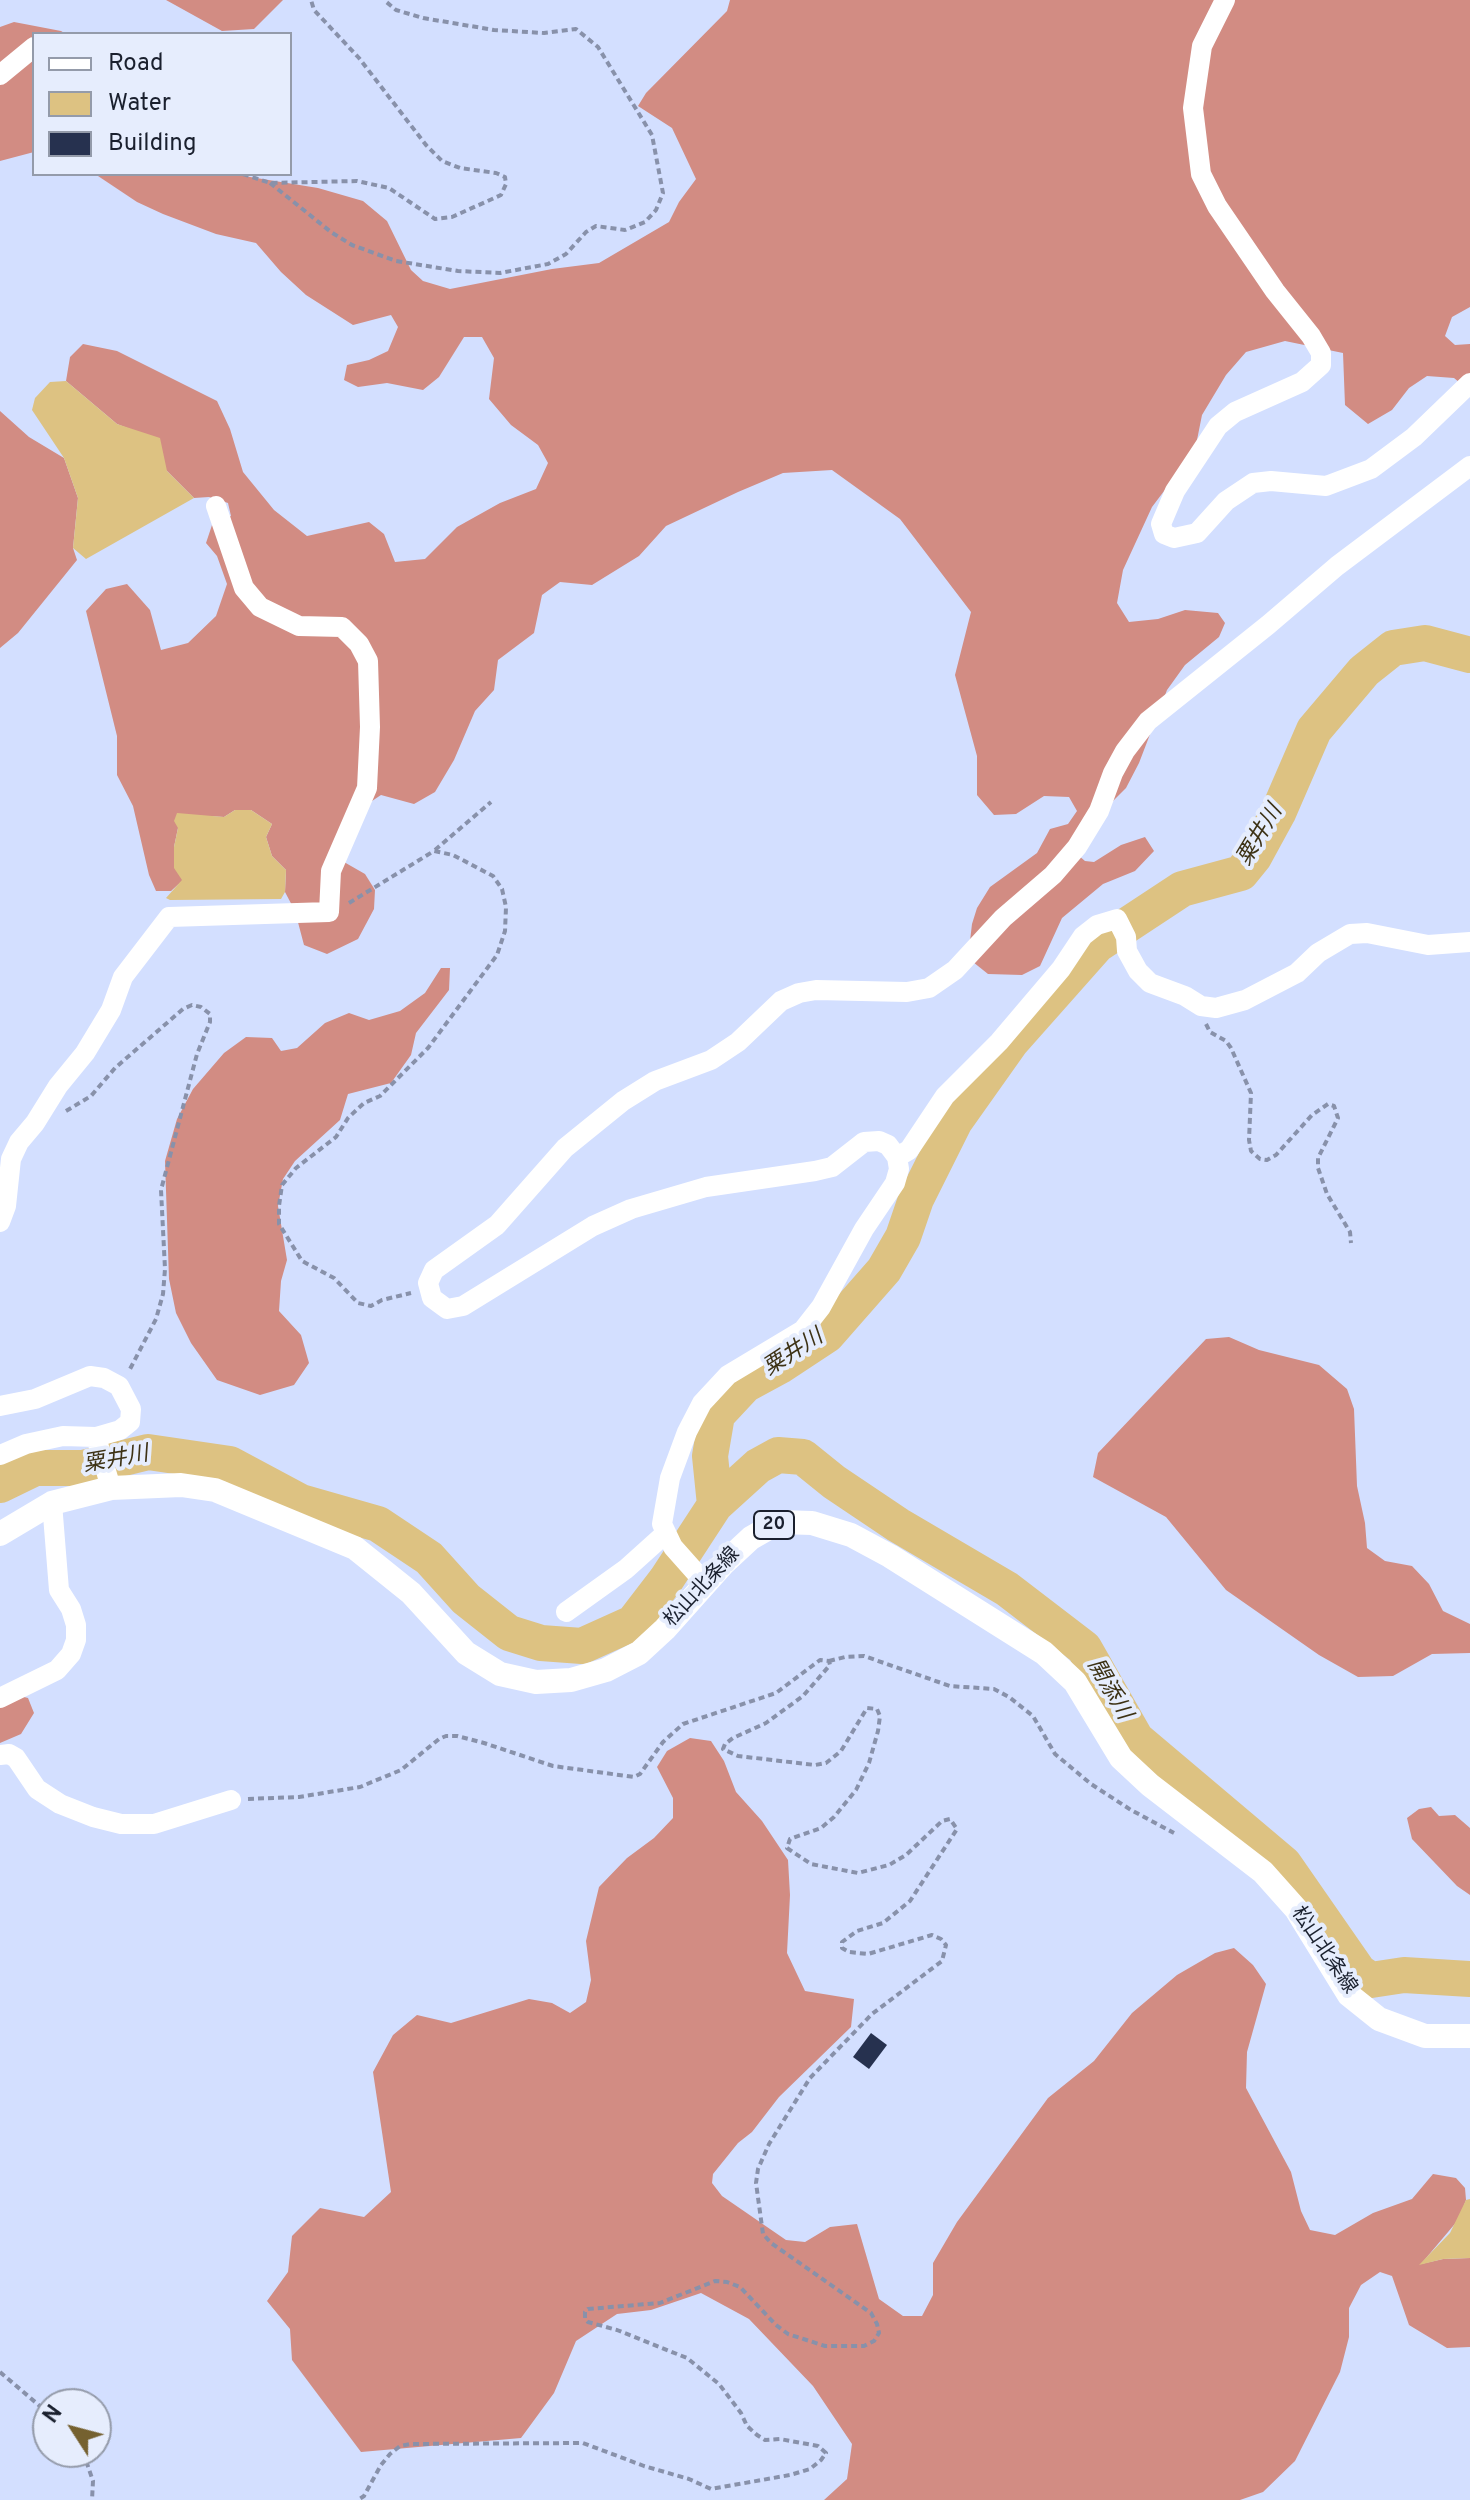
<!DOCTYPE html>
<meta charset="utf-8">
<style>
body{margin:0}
#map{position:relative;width:1470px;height:2500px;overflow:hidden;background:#d3dfff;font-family:Overpass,sans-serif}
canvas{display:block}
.legend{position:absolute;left:32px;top:32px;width:260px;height:144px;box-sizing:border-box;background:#e6edfd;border:2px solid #949baa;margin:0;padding:10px 14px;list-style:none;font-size:24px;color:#1a202e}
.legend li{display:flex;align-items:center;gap:16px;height:40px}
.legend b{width:40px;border:2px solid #949baa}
.north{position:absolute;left:32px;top:2388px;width:80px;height:80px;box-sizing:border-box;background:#e6edfd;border:2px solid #949baa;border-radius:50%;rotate:306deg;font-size:22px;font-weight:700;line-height:32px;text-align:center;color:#1a202e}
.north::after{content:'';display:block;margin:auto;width:28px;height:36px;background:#756130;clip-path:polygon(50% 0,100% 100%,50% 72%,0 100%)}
</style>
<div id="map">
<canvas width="1470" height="2500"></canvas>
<ul class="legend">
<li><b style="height:10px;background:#fff"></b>Road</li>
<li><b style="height:22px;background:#ddc282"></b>Water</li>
<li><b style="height:22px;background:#26314f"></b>Building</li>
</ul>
<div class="north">N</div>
</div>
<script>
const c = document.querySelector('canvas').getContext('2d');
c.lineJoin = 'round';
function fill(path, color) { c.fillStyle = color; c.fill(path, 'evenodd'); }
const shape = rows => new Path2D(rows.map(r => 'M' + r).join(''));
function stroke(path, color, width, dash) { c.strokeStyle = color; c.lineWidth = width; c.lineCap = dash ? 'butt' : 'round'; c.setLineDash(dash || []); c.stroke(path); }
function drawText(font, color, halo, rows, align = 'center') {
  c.font = font + ' Overpass,"Noto Sans JP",sans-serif'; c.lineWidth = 8; c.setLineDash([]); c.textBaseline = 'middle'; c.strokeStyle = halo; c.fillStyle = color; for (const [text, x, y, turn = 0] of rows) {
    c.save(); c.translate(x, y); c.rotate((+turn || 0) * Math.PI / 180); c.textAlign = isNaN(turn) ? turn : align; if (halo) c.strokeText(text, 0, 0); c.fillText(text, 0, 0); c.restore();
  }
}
fill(shape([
 [166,0,283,0,254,29,222,31],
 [730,0,1470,0,1470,307,1452,317,1445,336,1455,345,1470,344,1470,391,1454,378,1427,376,1409,388,1392,410,1368,424,1345,405,1343,353,1285,341,1246,352,1226,375,1202,415,1195,450,1152,507,1123,570,1117,603,1129,622,1158,619,1185,610,1218,613,1225,623,1219,637,1185,665,1167,690,1139,763,1126,788,1109,805,1078,855,1085,861,1094,862,1121,845,1145,837,1154,851,1135,871,1103,884,1062,918,1040,966,1022,975,988,974,968,958,972,924,977,908,990,887,1037,853,1050,829,1068,824,1077,811,1069,797,1044,796,1016,814,994,815,977,795,977,756,955,675,971,612,900,519,832,470,783,473,738,492,666,526,639,556,592,585,560,582,542,595,534,633,498,660,494,690,475,711,454,760,435,792,414,804,381,795,351,815,344,862,365,874,375,890,374,909,358,939,327,954,304,945,295,911,285,892,286,870,272,856,266,837,272,824,251,810,235,810,224,817,208,816,178,828,174,847,183,880,171,891,156,891,149,875,133,806,117,775,117,736,86,611,106,589,127,584,150,610,161,650,188,643,216,616,227,584,217,556,206,543,212,525,231,516,228,503,209,497,194,498,167,471,135,431,117,424,66,381,70,357,83,344,117,351,217,401,230,429,243,472,274,510,307,536,369,522,384,534,395,562,425,559,457,527,500,503,536,489,548,463,538,445,511,425,489,399,494,358,482,337,464,337,439,377,423,390,387,383,358,387,344,380,347,365,369,360,388,351,398,327,391,315,353,325,306,295,281,272,256,243,216,234,163,214,137,202,95,174,244,176,318,188,363,201,387,221,411,270,423,281,450,289,552,269,599,263,669,222,679,202,696,179,672,128,638,106,646,93,727,11],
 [14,22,61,31,66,34,34,34,34,152,0,161,0,27],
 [0,411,29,437,64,458,78,498,73,548,77,560,18,633,0,648],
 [441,968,450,968,449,990,416,1033,411,1055,391,1083,348,1094,340,1120,295,1161,283,1179,278,1206,287,1260,281,1281,279,1311,301,1335,309,1363,294,1385,260,1395,217,1380,191,1343,176,1313,169,1279,165,1161,177,1119,193,1089,224,1053,246,1037,272,1038,281,1051,297,1048,325,1023,349,1013,369,1020,400,1011,425,993],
 [1229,1337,1259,1350,1319,1365,1347,1389,1354,1409,1357,1486,1365,1523,1367,1548,1385,1561,1412,1566,1429,1584,1443,1611,1470,1624,1470,1653,1432,1654,1393,1676,1358,1677,1319,1655,1226,1590,1166,1517,1093,1477,1098,1453,1206,1339],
 [0,1691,28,1698,34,1713,21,1734,0,1743],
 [690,1738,711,1741,724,1761,736,1792,762,1821,788,1860,790,1895,787,1953,805,1991,854,1999,851,2027,779,2097,752,2132,738,2143,713,2174,712,2183,722,2196,786,2240,805,2242,830,2227,857,2224,879,2299,903,2316,922,2316,933,2295,933,2263,957,2222,1048,2098,1094,2061,1132,2013,1177,1975,1215,1953,1234,1948,1253,1965,1266,1984,1247,2052,1246,2088,1291,2172,1301,2211,1310,2230,1335,2235,1373,2213,1412,2199,1433,2174,1456,2178,1465,2188,1466,2200,1459,2219,1421,2264,1443,2259,1470,2258,1470,2347,1447,2348,1409,2325,1392,2276,1380,2272,1361,2285,1349,2308,1349,2337,1340,2372,1295,2461,1263,2492,1240,2500,824,2500,847,2479,852,2444,813,2386,749,2319,701,2293,651,2310,617,2314,576,2341,554,2393,521,2438,361,2452,292,2360,290,2329,267,2301,288,2272,292,2236,320,2208,364,2217,391,2192,373,2072,393,2035,417,2015,451,2023,529,1999,552,2003,570,2013,586,2002,591,1980,586,1941,599,1887,627,1858,654,1838,673,1818,673,1798,657,1767,667,1751],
 [1431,1807,1439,1816,1455,1815,1470,1828,1470,1895,1457,1886,1412,1839,1407,1818,1419,1809]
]), '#d28c83');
fill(shape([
 [66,381,117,424,160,438,167,471,194,498,86,559,73,548,78,498,64,458,32,410,35,398,50,382],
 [235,810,251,810,272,824,266,837,272,856,286,870,285,892,281,899,170,900,166,898,182,880,174,868,174,847,178,828,174,821,177,813,224,817],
 [1470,2199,1470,2258,1443,2259,1419,2265,1450,2233,1466,2200]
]), '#ddc282');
stroke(shape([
 [0,1485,35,1468,83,1468,148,1452,230,1464,301,1502,378,1524,429,1558,466,1599,509,1633,541,1643,582,1646,633,1623,666,1580,715,1505,710,1456,717,1415,745,1385,780,1366,827,1335,884,1270,903,1237,916,1199,955,1121,1011,1042,1097,945,1182,889,1241,873,1254,857,1278,813,1314,730,1364,671,1393,648,1425,643,1470,655],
 [715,1505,758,1466,778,1455,803,1457,834,1482,898,1525,1007,1589,1084,1648,1136,1739,1284,1864,1359,1972,1371,1980,1404,1975,1470,1979]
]), '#ddc282', 36);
fill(shape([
 [871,2033,887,2045,869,2069,853,2057]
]), '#26314f');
stroke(shape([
 [243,174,270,183,357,181,389,188,435,219,452,217,501,195,506,184,505,177,496,173,460,168,442,161,426,145,359,58,314,10,311,0],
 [270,183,331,232,352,245,396,261,458,271,500,273,548,264,566,254,586,232,596,226,625,230,645,222,656,210,663,193,652,135,598,47,576,29,544,33,494,30,423,18,396,10,384,0],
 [435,850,491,802],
 [349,903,434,851,453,855,493,876,502,889,506,907,505,931,497,955,428,1048,380,1096,364,1103,348,1118,336,1137,296,1168,282,1185,279,1206,279,1224,302,1261,334,1278,358,1303,371,1306,382,1300,411,1293],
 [1206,1024,1210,1032,1226,1041,1231,1048,1251,1093,1249,1140,1251,1151,1260,1159,1267,1160,1276,1155,1312,1115,1328,1104,1334,1106,1338,1118,1318,1158,1318,1168,1327,1194,1350,1232,1351,1243],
 [66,1111,91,1096,115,1068,183,1009,192,1005,201,1007,210,1014,210,1022,197,1054,161,1190,165,1269,163,1294,156,1319,129,1371],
 [829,1661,845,1657,864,1656,950,1686,994,1689,1009,1697,1033,1716,1055,1754,1091,1784,1131,1810,1174,1833],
 [248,1799,299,1797,360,1787,401,1770,439,1739,446,1736,457,1736,484,1743,553,1766,634,1777,640,1774,663,1742,683,1724,776,1693,820,1660,829,1661,830,1665,803,1696,766,1723,733,1738,725,1744,723,1749,738,1756,815,1765,826,1763,841,1751,867,1708,877,1709,880,1716,878,1731,869,1763,856,1790,834,1817,821,1828,790,1839,787,1848,811,1864,858,1873,889,1865,906,1855,942,1821,950,1819,957,1829,910,1901,883,1923,857,1931,842,1942,842,1948,849,1952,868,1954,932,1935,941,1939,946,1945,942,1961,872,2014,810,2078,769,2144,758,2169,756,2183,763,2234,771,2243,871,2313,877,2324,879,2333,874,2341,864,2346,825,2346,788,2334,776,2325,740,2287,727,2282,715,2281,660,2303,588,2309,585,2312,585,2319,588,2322,617,2330,687,2358,719,2384,741,2413,747,2426,757,2435,765,2440,780,2439,818,2446,826,2453,821,2460,810,2469,790,2475,711,2489,689,2479,644,2466,583,2443,410,2444,400,2446,390,2454,381,2465,364,2496,358,2500],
 [0,2372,48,2413],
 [83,2452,93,2481,92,2500]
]), '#8891aa', 4, [6, 4]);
stroke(shape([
 [1225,0,1202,46,1193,108,1201,174,1217,206,1275,291,1311,336,1321,353,1321,365,1302,382,1235,412,1218,426,1175,491,1161,524,1164,534,1174,538,1197,533,1226,501,1253,483,1271,481,1326,486,1371,469,1414,437,1470,383],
 [0,75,34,47],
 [897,1157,909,1150,945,1096,999,1042,1061,969,1083,936,1097,925,1117,919,1126,937,1127,951,1138,971,1150,983,1185,996,1201,1006,1216,1008,1245,1000,1297,973,1318,953,1350,934,1367,933,1428,945,1470,942],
 [0,1222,6,1206,11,1159,19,1142,35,1123,58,1086,85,1053,111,1010,123,977,169,917,329,912,331,871,367,788,370,727,368,661,359,644,342,627,299,626,260,607,244,588,216,506],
 [0,1406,35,1399,90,1376,104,1378,119,1386,131,1409,130,1422,120,1430,96,1437,111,1488],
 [0,1455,26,1444,63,1436,96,1437],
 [705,1583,673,1547,662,1524,670,1478,687,1432,702,1403,728,1375,803,1330,821,1307,864,1229,895,1183,899,1169,897,1157,888,1145,879,1141,864,1142,832,1167,815,1171,706,1187,631,1209,593,1226,463,1306,447,1309,432,1298,428,1283,434,1270,497,1225,565,1148,623,1101,655,1081,711,1060,738,1042,781,1001,799,993,816,990,907,992,929,988,955,970,1003,918,1053,875,1077,847,1099,811,1113,773,1125,751,1148,721,1268,625,1337,566,1470,466],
 [566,1612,626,1569,666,1533],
 [0,1698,57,1670,71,1654,76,1640,76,1625,71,1609,59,1590,52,1503],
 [0,1755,9,1754,16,1758,37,1789,60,1804,93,1817,121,1824,154,1824,231,1800]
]), '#fff', 20);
stroke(shape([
 [0,1534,52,1503,111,1488,181,1485,215,1490,355,1548,411,1593,466,1653,500,1674,536,1682,571,1680,606,1670,639,1653,665,1629,723,1564,751,1538,779,1522,812,1523,851,1535,890,1556,1044,1653,1075,1682,1121,1758,1150,1785,1263,1872,1296,1909,1349,1995,1379,2019,1425,2036,1470,2036]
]), '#fff', 24);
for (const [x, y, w] of [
 [774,1525,40]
]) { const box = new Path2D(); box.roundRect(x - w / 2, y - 14, w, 28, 6); c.fillStyle = '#e6edfd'; c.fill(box); stroke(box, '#1a202e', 2); }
drawText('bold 18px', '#1a202e', null, [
 ["20",774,1525]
]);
drawText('20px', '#1a202e', '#e6edfd', [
 ["松山北条線",703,1588,-47],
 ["松山北条線",1323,1951,56]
]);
drawText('italic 22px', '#3d3215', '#e6edfd', [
 ["粟井川",1261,836,-59],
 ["粟井川",794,1354,-33],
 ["粟井川",116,1461,-10],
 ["開添川",1108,1690,60]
]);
</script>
